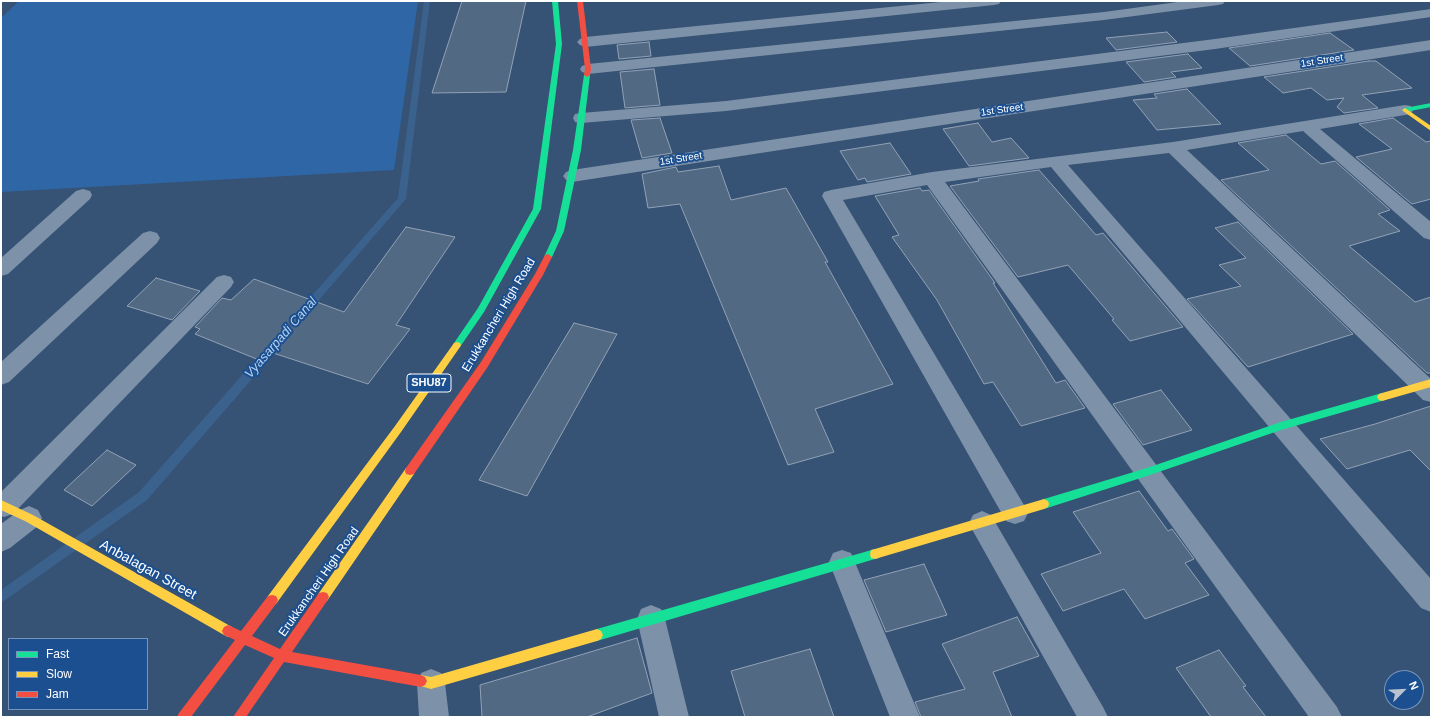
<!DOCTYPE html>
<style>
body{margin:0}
#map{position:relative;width:1432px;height:718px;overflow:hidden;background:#365274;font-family:Arial,sans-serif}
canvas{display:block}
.frame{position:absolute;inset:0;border:2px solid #fff;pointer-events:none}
.legend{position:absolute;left:8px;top:638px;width:140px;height:72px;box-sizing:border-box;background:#1b4f8f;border:1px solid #7695bc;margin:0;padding:5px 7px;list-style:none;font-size:12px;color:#fff}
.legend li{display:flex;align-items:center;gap:8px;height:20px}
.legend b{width:20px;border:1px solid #7695bc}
.north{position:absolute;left:1384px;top:670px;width:40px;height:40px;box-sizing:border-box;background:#1b4f8f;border:1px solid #7695bc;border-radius:50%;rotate:66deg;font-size:11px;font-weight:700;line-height:16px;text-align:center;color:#fff}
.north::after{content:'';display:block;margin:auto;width:14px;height:18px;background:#b9c2ce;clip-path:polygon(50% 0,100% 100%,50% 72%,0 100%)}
</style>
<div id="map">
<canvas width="1432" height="718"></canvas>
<div class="frame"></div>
<ul class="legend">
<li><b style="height:5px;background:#16e098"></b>Fast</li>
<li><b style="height:5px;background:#ffcf43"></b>Slow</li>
<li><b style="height:5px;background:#f24e42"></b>Jam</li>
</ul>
<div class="north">N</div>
</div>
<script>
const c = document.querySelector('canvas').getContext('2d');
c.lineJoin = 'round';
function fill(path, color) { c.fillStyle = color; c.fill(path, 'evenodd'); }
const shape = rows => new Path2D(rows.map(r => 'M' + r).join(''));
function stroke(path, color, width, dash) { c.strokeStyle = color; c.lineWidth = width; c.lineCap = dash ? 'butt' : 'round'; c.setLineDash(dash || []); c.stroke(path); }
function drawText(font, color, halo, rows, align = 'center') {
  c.font = font + ' Arial,sans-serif'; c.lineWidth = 4; c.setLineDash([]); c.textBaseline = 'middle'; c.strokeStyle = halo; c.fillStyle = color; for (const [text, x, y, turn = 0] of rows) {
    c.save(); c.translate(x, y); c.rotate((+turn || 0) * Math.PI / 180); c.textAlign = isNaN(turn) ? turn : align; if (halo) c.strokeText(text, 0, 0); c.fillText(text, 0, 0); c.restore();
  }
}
fill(shape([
 [19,1,418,1,394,170,1,192,1,18]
]), '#2f66a5');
fill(shape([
 [424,1,430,1,406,199,307,314,301,314,299,311,301,308,398,198,424,1],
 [269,348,273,349,274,352,273,355,147,500,1,603,1,590,139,492,265,349,269,348]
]), '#3b618d');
const building = shape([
 [462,1,526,1,506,92,432,93,462,1],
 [1167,32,1177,42,1116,50,1106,38,1167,32],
 [1330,33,1354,50,1250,66,1229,48,1330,33],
 [649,42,651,56,619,59,617,45,649,42],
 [1188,54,1202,68,1171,72,1176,77,1144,82,1126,62,1188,54],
 [1369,61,1376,61,1412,88,1362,95,1378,108,1344,113,1337,107,1344,98,1327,100,1311,88,1283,93,1264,77,1369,61],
 [654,69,660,105,625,108,620,72,654,69],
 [1187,89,1221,124,1157,130,1133,100,1157,98,1154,94,1187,89],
 [660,118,672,153,642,158,631,120,660,118],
 [1393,118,1426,142,1431,141,1431,199,1412,204,1356,157,1392,149,1359,124,1393,118],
 [978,123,992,142,1011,138,1029,158,969,166,943,129,978,123],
 [1286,135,1321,164,1335,161,1390,210,1378,214,1400,231,1349,246,1415,302,1431,297,1431,373,1427,373,1221,180,1269,170,1238,143,1286,135],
 [890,143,911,174,867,182,865,178,858,180,840,151,890,143],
 [719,166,731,200,786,188,828,262,825,262,893,384,815,409,834,452,788,465,680,204,648,208,642,174,676,167,678,172,719,166],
 [1039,170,1096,235,1103,233,1183,327,1130,341,1112,320,1114,319,1068,265,1018,277,950,186,979,181,978,179,1039,170],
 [920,188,922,191,929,190,995,283,993,283,1056,383,1065,380,1085,408,1021,426,993,382,984,384,937,300,892,237,899,235,875,196,920,188],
 [1238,222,1353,334,1248,367,1187,299,1241,286,1219,265,1246,258,1215,228,1238,222],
 [406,227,455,237,396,325,410,329,368,384,273,353,264,362,195,334,200,329,195,327,222,298,231,300,254,279,344,312,406,227],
 [156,278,200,291,172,320,127,306,156,278],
 [574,323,617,334,527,496,479,480,574,323],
 [1161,390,1192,430,1143,445,1113,404,1161,390],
 [1431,406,1431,471,1410,450,1347,469,1320,439,1375,424,1431,406],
 [107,450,136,465,92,506,64,490,107,450],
 [1139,491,1168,531,1172,529,1194,559,1185,563,1209,595,1145,619,1124,589,1063,611,1041,574,1101,553,1073,512,1139,491],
 [924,564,947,615,886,632,864,580,924,564],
 [1017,617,1039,656,993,672,1012,717,921,717,915,702,965,689,942,644,1017,617],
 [637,638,652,693,587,717,482,717,480,685,637,638],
 [810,649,834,717,745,717,731,671,810,649],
 [1219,650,1246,686,1243,687,1266,717,1211,717,1176,668,1219,650]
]);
fill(building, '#526984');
stroke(building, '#92a2b6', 1);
fill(shape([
 [951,1,1001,1,999,4,994,5,585,47,580,45,577,42,580,39,585,37,951,1],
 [1185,1,1225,1,1223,4,1218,5,1104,20,588,74,582,72,580,69,582,66,588,64,1104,12,1185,1],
 [1431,9,1431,17,1215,49,726,111,581,123,575,122,573,118,575,114,581,113,726,101,1215,39,1431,9],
 [1431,40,1431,50,572,182,566,180,563,176,566,172,572,170,1431,40],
 [1405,105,1411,106,1413,110,1411,114,1320,129,1431,222,1431,240,1424,238,1303,131,1187,150,1431,379,1431,402,1423,400,1169,153,1068,165,1431,579,1431,612,1421,608,1051,167,945,182,1337,707,1342,717,1309,717,927,185,843,200,1024,505,1028,513,1024,521,1015,524,1006,521,822,196,824,192,831,190,932,172,1173,142,1405,105],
 [83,189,90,191,92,195,90,199,8,274,1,276,1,258,76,191,83,189],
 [150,231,157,233,160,238,157,243,9,382,1,385,1,362,143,233,150,231],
 [224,275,231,277,234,282,231,287,13,514,4,517,1,516,1,492,217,277,224,275],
 [29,506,38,510,42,518,38,526,10,548,1,552,1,524,20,510,29,506],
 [982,511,991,515,1103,707,1108,717,1077,717,973,531,969,523,973,515,982,511],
 [842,550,851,553,920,717,890,717,829,562,833,553,842,550],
 [651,605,661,609,665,619,689,717,659,717,637,619,641,609,651,605],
 [431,669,441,673,445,683,449,717,419,717,417,683,421,673,431,669]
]), '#7d92a8');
fill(shape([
 [552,1,558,1,562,44,541,209,484,312,460,347,457,348,454,347,453,345,454,343,478,308,533,209,556,44,552,1],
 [587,73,590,75,581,150,564,231,552,257,548,260,544,257,556,231,573,150,584,75,587,73],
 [1431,103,1431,107,1405,112,1402,110,1405,108,1431,103],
 [1382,393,1385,394,1387,397,1385,400,1281,430,1147,476,1044,509,1040,507,1039,504,1040,501,1044,499,1147,468,1281,422,1382,393],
 [875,549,879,550,880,554,879,558,875,559,597,641,593,639,591,635,593,631,597,629,875,549]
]), '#16e098');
fill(shape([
 [1405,108,1431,126,1431,131,1403,111,1402,110,1405,108],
 [457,342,460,343,461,345,460,347,401,432,276,604,272,605,268,604,266,600,268,596,395,426,454,343,457,342],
 [1431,379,1431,387,1382,401,1379,400,1377,397,1379,394,1382,393,1431,379],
 [410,467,414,468,415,471,414,474,327,601,323,602,319,601,317,597,319,593,406,468,410,467],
 [1044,499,1048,501,1049,504,1048,507,1044,509,875,559,871,558,870,554,871,550,875,549,1044,499],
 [1,500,33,515,232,627,234,631,232,635,228,637,224,635,25,521,1,510,1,500],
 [597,629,601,631,603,635,601,639,597,641,431,689,417,685,415,681,417,677,421,675,431,677,597,629]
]), '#ffcf43');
fill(shape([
 [577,1,583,1,591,69,590,75,587,77,584,75,585,69,577,1],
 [548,254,552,257,543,275,487,368,414,474,410,475,406,474,405,471,406,468,481,362,535,274,545,255,548,254],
 [323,592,327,593,329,597,327,601,292,652,421,675,425,677,427,681,425,685,421,687,284,662,246,717,233,717,274,658,245,645,191,717,177,717,179,713,235,640,224,635,222,631,224,627,228,625,241,631,268,596,272,595,276,596,278,600,276,604,252,636,280,649,319,593,323,592]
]), '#f24e42');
drawText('10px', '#fff', '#1b4f8f', [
 ["1st Street",1322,61,-9],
 ["1st Street",1002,110,-8],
 ["1st Street",681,159,-9]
]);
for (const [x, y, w] of [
 [429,383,44]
]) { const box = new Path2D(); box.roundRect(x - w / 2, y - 9, w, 18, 3); c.fillStyle = '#1b4f8f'; c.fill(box); stroke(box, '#fff', 1); }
drawText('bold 11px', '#fff', null, [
 ["SHU87",429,383]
]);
drawText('12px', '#fff', '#1b4f8f', [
 ["Erukkancheri High Road",499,315,-59],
 ["Erukkancheri High Road",319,582,-55]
]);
drawText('italic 13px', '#b5d3f5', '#1b4f8f', [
 ["Vyasarpadi Canal",281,338,-49]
]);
drawText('14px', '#fff', '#1b4f8f', [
 ["Anbalagan Street",148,570,29]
]);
</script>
